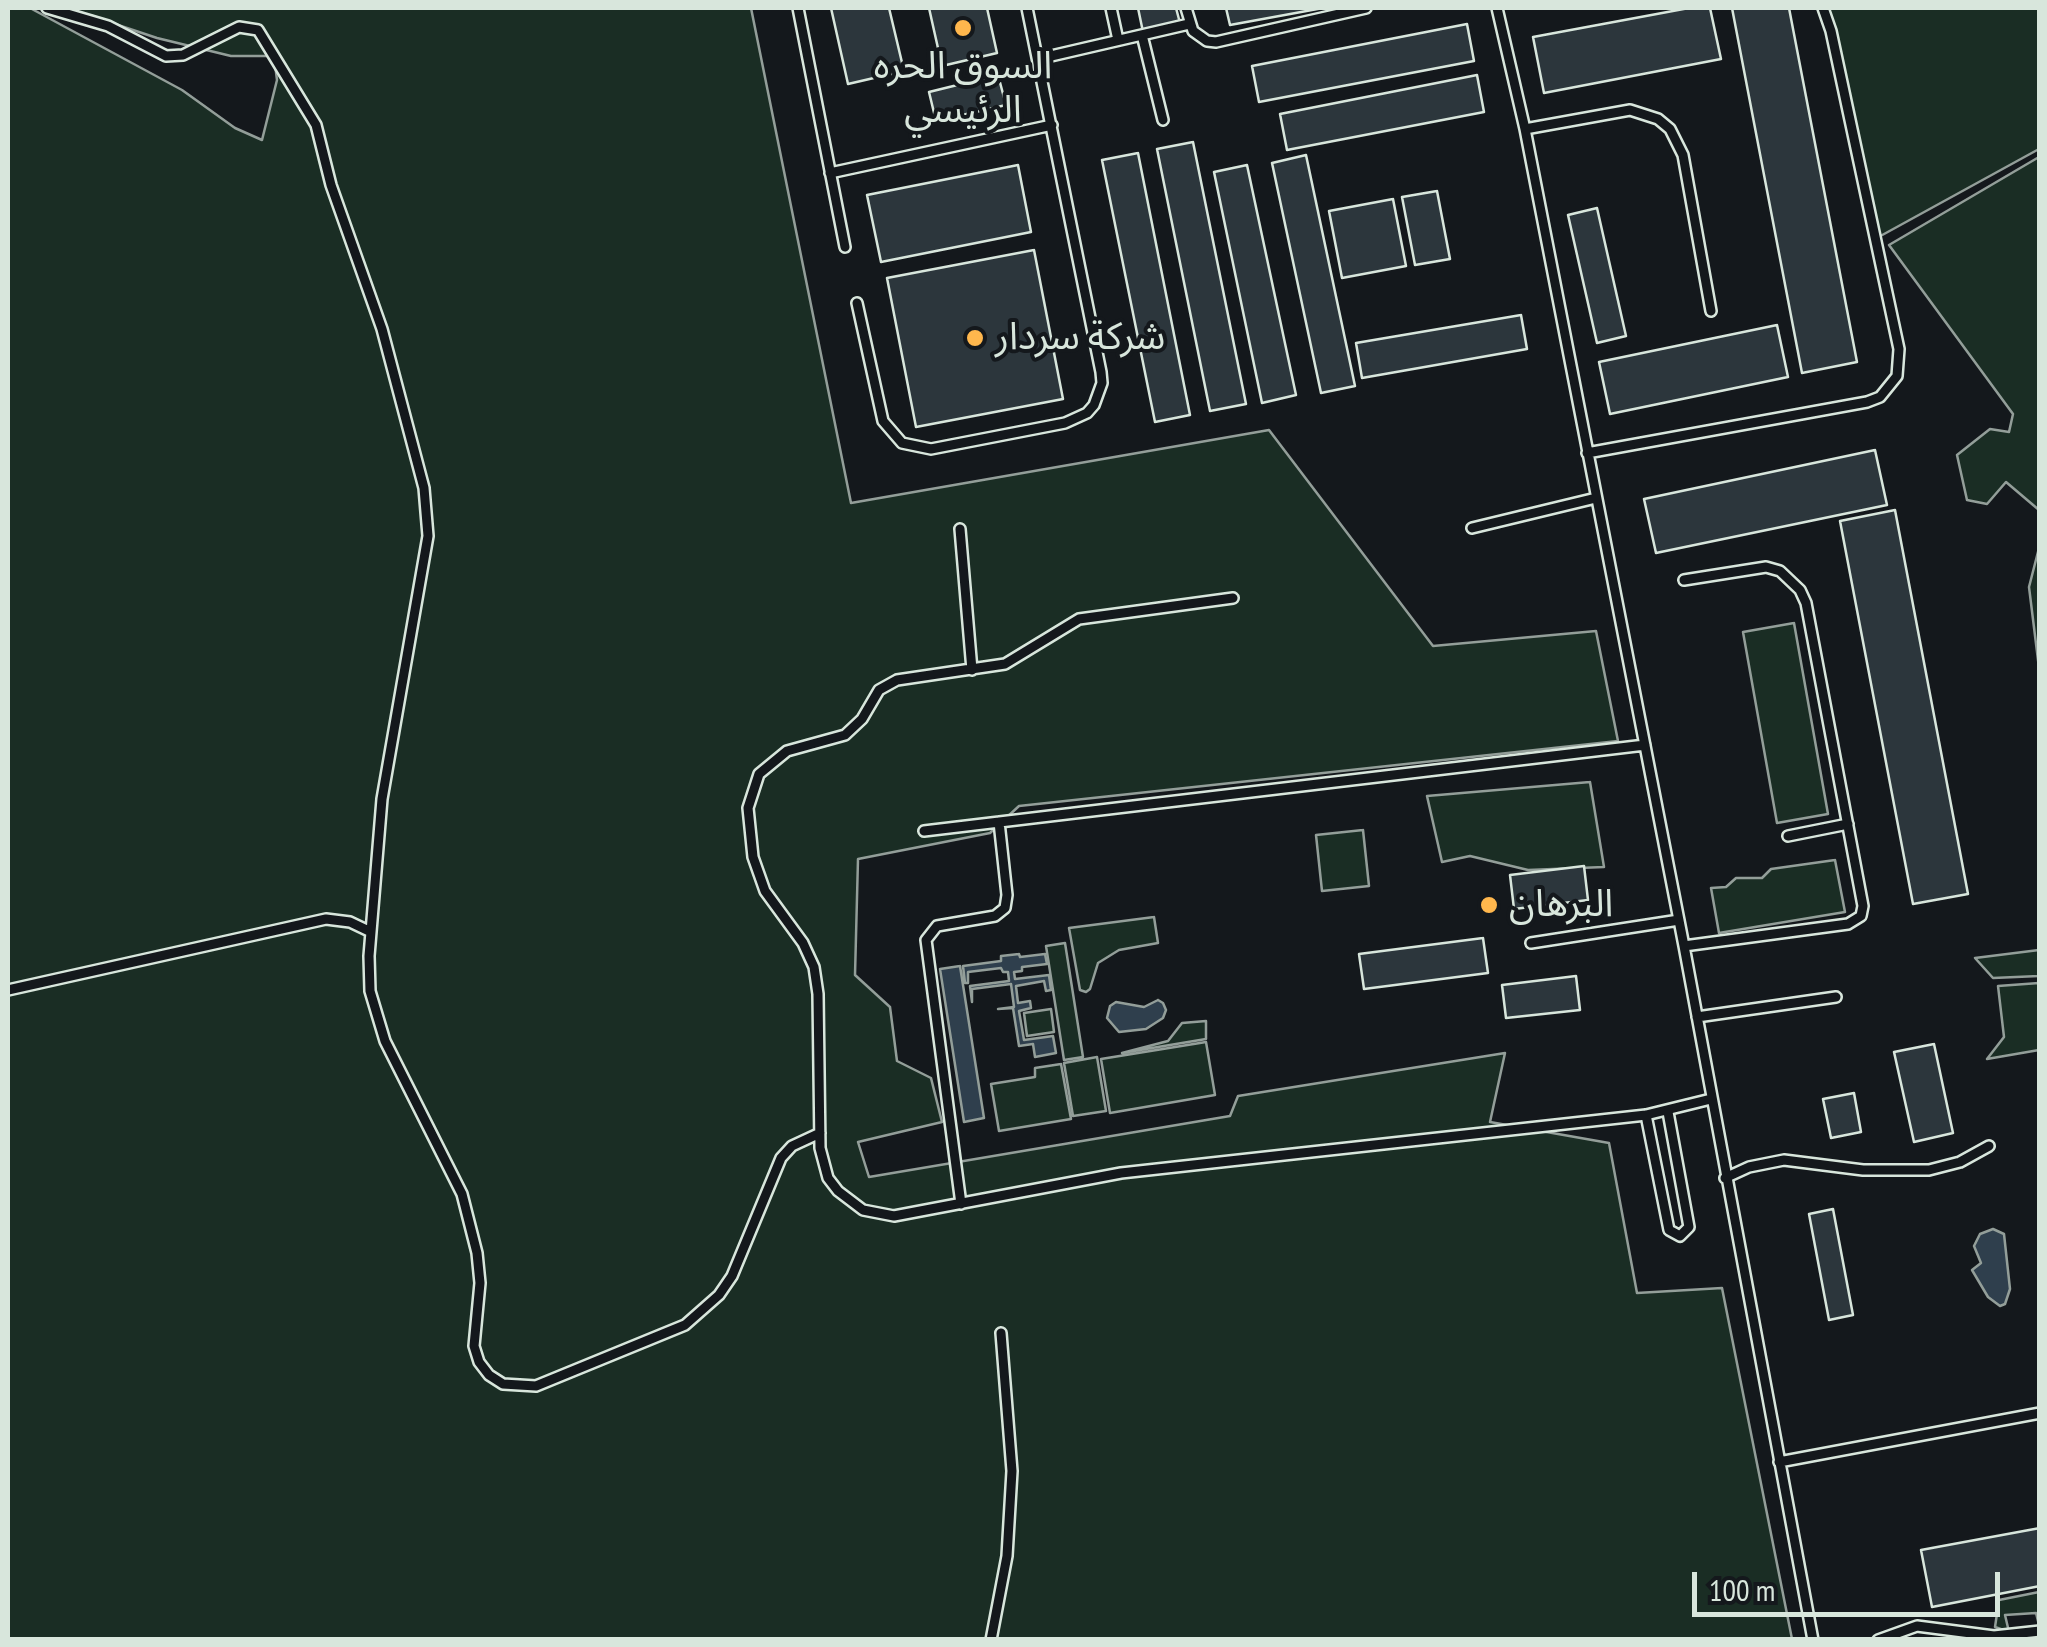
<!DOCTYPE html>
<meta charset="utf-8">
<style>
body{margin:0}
#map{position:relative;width:2047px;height:1647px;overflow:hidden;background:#14181c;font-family:"PT Sans Narrow",sans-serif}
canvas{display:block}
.frame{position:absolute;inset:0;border:10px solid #d8e6dc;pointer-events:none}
.scale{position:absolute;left:1692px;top:1572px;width:308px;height:45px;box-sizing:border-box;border:5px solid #d8e6dc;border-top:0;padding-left:12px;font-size:30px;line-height:35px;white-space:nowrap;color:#d8e6dc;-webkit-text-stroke:8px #14181c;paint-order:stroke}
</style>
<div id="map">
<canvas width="2047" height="1647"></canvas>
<div class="frame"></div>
<div class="scale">100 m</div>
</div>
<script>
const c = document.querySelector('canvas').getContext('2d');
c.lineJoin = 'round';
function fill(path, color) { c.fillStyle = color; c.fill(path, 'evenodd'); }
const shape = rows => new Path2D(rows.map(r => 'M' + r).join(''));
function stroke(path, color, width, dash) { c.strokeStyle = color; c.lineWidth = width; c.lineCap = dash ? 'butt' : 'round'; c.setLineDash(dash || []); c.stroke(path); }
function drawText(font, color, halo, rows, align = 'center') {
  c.font = font + ' "PT Sans Narrow","Noto Sans Arabic",sans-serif'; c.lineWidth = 8; c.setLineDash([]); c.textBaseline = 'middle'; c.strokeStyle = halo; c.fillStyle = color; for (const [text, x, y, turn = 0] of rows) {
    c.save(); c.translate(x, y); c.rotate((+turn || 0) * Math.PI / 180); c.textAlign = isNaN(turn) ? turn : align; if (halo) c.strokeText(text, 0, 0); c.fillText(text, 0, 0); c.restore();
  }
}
const green = shape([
 [8,8,30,8,182,90,235,128,262,140,277,80,274,56,231,56,157,38,67,8,751,8,851,503,1269,430,1433,646,1596,631,1618,741,1019,806,990,833,858,859,855,975,890,1007,897,1061,931,1078,942,1122,858,1142,869,1177,1230,1116,1238,1096,1505,1053,1490,1122,1609,1143,1637,1293,1722,1288,1792,1639,8,1640,8,8],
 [1825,8,2039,8,2039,149,1875,239,1825,8],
 [2039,157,2039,510,2006,482,1987,504,1967,500,1957,455,1990,429,2009,432,2013,414,1889,245,2039,157],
 [2039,548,2039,668,2029,587,2039,548],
 [1794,623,1828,814,1777,823,1743,632,1794,623],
 [1590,782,1604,867,1528,870,1470,856,1442,862,1427,796,1590,782],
 [1363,830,1369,886,1322,891,1316,835,1363,830],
 [1835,860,1845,912,1719,933,1711,888,1726,887,1736,878,1762,878,1771,869,1835,860],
 [1154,917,1158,943,1119,950,1098,963,1090,989,1086,992,1080,990,1069,928,1154,917],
 [1065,943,1083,1057,1064,1060,1046,946,1065,943],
 [2039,950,2039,976,1993,978,1975,958,2039,950],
 [2039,983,2039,1050,1987,1059,2004,1037,1998,986,2039,983],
 [1051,1009,1054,1032,1027,1036,1024,1013,1051,1009],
 [1206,1021,1206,1039,1122,1053,1168,1041,1182,1023,1206,1021],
 [1206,1042,1215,1095,1110,1113,1101,1059,1206,1042],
 [1097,1057,1106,1111,1073,1116,1064,1063,1097,1057],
 [1061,1064,1071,1119,999,1131,991,1084,1035,1077,1035,1068,1061,1064],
 [2039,1592,2039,1625,2036,1613,2005,1615,2009,1632,1995,1627,1999,1600,2039,1592]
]);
fill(green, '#1a2d24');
stroke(green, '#939e99', 2.5);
const water = shape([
 [1019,954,1020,957,1045,954,1047,964,1022,967,1022,971,1014,972,1015,979,1049,975,1051,990,1046,991,1044,981,1016,986,1018,1003,1030,1001,1031,1008,1019,1011,1024,1040,1053,1036,1056,1053,1035,1057,1033,1044,1019,1046,1013,1008,998,1009,1014,1007,1011,984,972,989,972,1002,970,986,1009,981,1008,972,1003,972,1001,968,968,972,968,983,965,983,963,966,1001,961,1001,956,1019,954],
 [960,966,984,1118,964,1122,940,969,960,966],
 [1158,1000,1163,1003,1166,1010,1163,1018,1146,1029,1119,1032,1107,1018,1110,1006,1116,1002,1144,1007,1158,1000],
 [1993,1229,2004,1234,2010,1289,2005,1304,2000,1306,1988,1297,1972,1270,1981,1263,1974,1246,1980,1234,1993,1229]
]);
fill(water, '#2f3f4d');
stroke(water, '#939e99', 2.5);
const building = shape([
 [831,8,889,8,904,71,848,84,831,8],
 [929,8,987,8,997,53,942,66,929,8],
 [1138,8,1176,8,1180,23,1143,32,1138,8],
 [1226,8,1323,8,1230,25,1226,8],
 [1689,8,1710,8,1721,59,1544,93,1533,37,1689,8],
 [1732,8,1789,8,1857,362,1802,373,1732,8],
 [1467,24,1474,61,1259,102,1252,66,1467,24],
 [998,75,1006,105,936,121,929,92,998,75],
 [1477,75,1484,112,1287,150,1280,114,1477,75],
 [1193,142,1246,404,1210,411,1157,149,1193,142],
 [1138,153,1190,415,1155,422,1102,160,1138,153],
 [1306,155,1355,386,1321,393,1272,163,1306,155],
 [1018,165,1031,232,881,262,867,195,1018,165],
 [1247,165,1296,395,1262,403,1214,172,1247,165],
 [1437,191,1450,259,1415,265,1402,197,1437,191],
 [1393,199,1406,266,1342,278,1329,211,1393,199],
 [1597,208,1626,336,1597,343,1568,215,1597,208],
 [1034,250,1063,399,916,427,887,278,1034,250],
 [1521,315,1527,349,1362,378,1356,343,1521,315],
 [1777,325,1788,377,1610,414,1599,362,1777,325],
 [1875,450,1887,505,1656,553,1644,499,1875,450],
 [1895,510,1968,894,1913,904,1840,521,1895,510],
 [1584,866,1588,900,1514,909,1510,875,1584,866],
 [1483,938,1488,973,1364,989,1359,954,1483,938],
 [1576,976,1580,1010,1506,1018,1502,985,1576,976],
 [1934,1044,1953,1133,1914,1142,1894,1052,1934,1044],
 [1854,1093,1861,1132,1831,1138,1823,1099,1854,1093],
 [1833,1209,1853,1315,1829,1320,1809,1214,1833,1209],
 [2040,1528,2040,1586,1932,1607,1921,1550,2040,1528]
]);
fill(building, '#2c363c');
stroke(building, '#d8e6dc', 2.5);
const service = shape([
 [47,8,108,26,166,56,183,55,239,27,258,30,316,125,331,185,382,329,424,488,428,536,382,799,369,956,370,991,385,1041,462,1194,477,1253,480,1283,474,1346,479,1362,489,1375,503,1384,536,1386,685,1325,719,1295,732,1276,781,1158,792,1146,820,1133],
 [798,8,845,247],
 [1111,8,1118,40],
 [1186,8,1193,31,1207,41,1216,42,1366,8],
 [1497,8,1525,129,1684,946,1813,1640],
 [1142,35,1163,120],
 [1038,59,1189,24],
 [1525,129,1630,110,1658,119,1670,129,1683,155,1711,311],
 [830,173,1052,125],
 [857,303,883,421,902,443,931,449,1065,423,1087,413,1094,405,1102,383,1101,372,1027,8],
 [1587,453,1867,402,1880,397,1897,376,1899,349,1831,31,1823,8],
 [1472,528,1596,498],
 [960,529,972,670],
 [1684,580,1766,567,1780,571,1800,590,1806,603,1863,906,1861,916,1848,924,1684,946],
 [1233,598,1079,619,1005,664,897,680,879,690,862,719,845,735,787,751,759,774,748,808,753,857,765,891,803,943,814,967,818,994,820,1148,828,1178,838,1191,863,1210,894,1216,1121,1173,1646,1115,1711,1099],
 [924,831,1645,745],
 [1788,836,1848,824],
 [1531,943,1679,920],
 [8,990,326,919,350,922,371,932],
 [1697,1017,1836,997],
 [1646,1115,1669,1230,1680,1236,1689,1227,1668,1112],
 [1725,1178,1749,1167,1784,1160,1863,1170,1929,1170,1960,1162,1989,1146],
 [961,1204,926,940,937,926,995,916,1005,908,1007,895,999,822],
 [1779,1462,2040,1413],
 [991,1640,1007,1556,1012,1471,1001,1333],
 [1878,1640,1917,1626,1994,1636,2040,1631]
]);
stroke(service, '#d8e6dc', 14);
stroke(service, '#14181c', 9);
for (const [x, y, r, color] of [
 [963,28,10,"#ffb74d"],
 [975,338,10,"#ffb74d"],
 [1489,905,10,"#ffb74d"]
]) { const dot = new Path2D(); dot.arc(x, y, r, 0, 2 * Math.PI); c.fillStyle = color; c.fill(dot); stroke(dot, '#14181c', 4); }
drawText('38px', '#d8e6dc', '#14181c', [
 ["السوق الحره",963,67,"center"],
 ["الرئيسي",963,111,"center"],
 ["شركة سردار",995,338],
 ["البرهان",1509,905]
], 'left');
</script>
